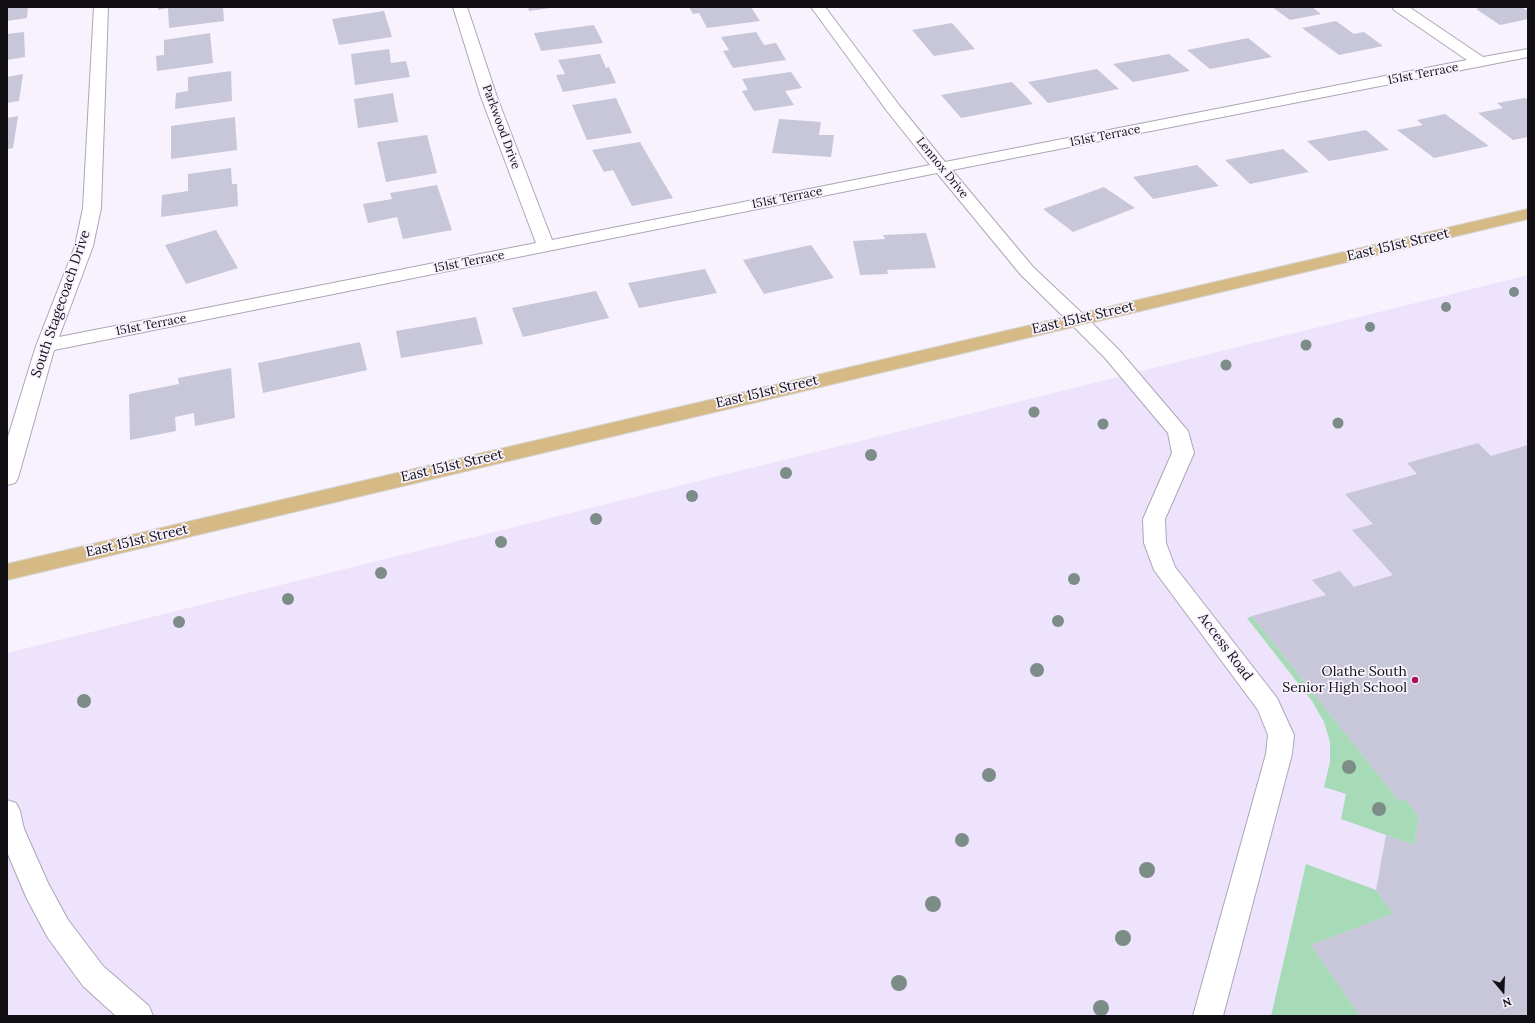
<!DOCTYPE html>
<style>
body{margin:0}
#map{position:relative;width:1535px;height:1023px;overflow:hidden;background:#f7f2fd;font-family:Lora,serif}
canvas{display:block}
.frame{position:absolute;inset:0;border:8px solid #110e14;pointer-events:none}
.north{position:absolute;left:1483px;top:971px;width:40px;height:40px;-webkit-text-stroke:3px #f7f2fd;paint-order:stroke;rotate:161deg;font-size:11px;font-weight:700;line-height:16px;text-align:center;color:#110e14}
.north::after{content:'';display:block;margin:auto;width:14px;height:18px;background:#110e14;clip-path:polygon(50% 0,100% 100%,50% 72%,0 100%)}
</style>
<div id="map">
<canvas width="1535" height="1023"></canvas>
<div class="frame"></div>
<div class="north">N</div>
</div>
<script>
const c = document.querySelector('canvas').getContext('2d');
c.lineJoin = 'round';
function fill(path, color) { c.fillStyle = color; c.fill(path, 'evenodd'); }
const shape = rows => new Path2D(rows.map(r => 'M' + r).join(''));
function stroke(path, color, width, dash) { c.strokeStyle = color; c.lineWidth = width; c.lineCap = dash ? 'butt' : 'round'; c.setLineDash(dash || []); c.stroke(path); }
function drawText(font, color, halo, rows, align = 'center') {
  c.font = font + ' Lora,serif'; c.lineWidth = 3.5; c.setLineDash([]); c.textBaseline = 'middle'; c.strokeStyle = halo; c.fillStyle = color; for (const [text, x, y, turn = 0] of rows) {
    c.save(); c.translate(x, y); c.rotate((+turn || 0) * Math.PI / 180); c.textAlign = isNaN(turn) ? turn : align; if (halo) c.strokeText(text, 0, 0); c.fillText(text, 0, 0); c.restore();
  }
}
fill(shape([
 [1528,275,1528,1016,7,1016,7,653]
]), '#eee3fc');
fill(shape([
 [1252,616,1399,801,1405,799,1419,817,1414,845,1341,819,1346,794,1324,787,1330,762,1330,742,1324,722,1312,701,1247,618],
 [1306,864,1376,890,1393,914,1311,945,1360,1016,1271,1016]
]), '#a7dab6');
fill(shape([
 [7,7,28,7,27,18,7,21],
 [158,7,223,7,224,21,169,28,168,8,158,10],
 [528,7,549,7,550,8,529,11],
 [689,7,751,7,760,21,707,28,699,13,693,14],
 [1272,7,1312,7,1321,14,1290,20],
 [1482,7,1521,7,1528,11,1528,19,1500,25,1476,9],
 [384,11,392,37,339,45,332,19],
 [1336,21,1354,34,1364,32,1383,46,1339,55,1302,28],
 [952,23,975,49,934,56,912,30],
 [594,25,603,43,541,51,534,33],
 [24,32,25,57,7,60,7,34],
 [756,32,764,45,776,43,786,60,733,68,723,51,729,50,721,37],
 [210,33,213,63,157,71,156,56,164,55,164,40],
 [1248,38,1272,57,1210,69,1187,50],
 [389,49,391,63,406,61,410,77,355,85,351,54],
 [600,54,606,68,609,67,616,83,563,92,556,75,565,74,558,60],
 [1169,54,1190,71,1133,82,1113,64],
 [1097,69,1119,89,1048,103,1028,82],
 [231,71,232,101,175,109,176,93,188,91,188,77],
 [791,72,802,88,785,91,794,105,754,111,742,91,748,90,742,79],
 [23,74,19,101,7,103,7,77],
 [1012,82,1033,104,961,118,941,95],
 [393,93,398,122,358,128,354,99],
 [616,98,632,133,587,140,572,105],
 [1525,98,1528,100,1528,137,1513,140,1478,113,1503,108,1497,103],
 [1445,114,1489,146,1434,158,1397,130,1423,125,1417,120],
 [18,116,13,148,7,149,7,118],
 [235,117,237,150,171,159,171,126],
 [779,119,821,122,819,135,834,135,831,157,772,153],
 [1366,130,1389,150,1329,161,1307,141],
 [427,135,437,173,386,182,377,142],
 [640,142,652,163,673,198,632,206,613,170,604,172,592,150],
 [1283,149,1309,172,1250,184,1225,160],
 [1197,165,1219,186,1153,199,1133,177],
 [231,168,232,184,237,184,238,206,161,217,162,195,188,191,188,174],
 [437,185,452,230,403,239,397,217,368,223,363,204,392,199,390,193],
 [1104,187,1135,208,1073,232,1043,209],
 [216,230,238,268,186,284,165,245],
 [926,233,936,268,887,270,888,274,860,275,853,241,885,239,883,235],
 [811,245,834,278,764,294,743,260],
 [705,269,717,293,639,308,628,283],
 [596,291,609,318,523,337,512,308],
 [476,317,483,344,401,358,396,331],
 [360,342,367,370,263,393,258,363],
 [231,368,235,418,195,426,194,413,175,417,176,431,130,440,129,394,179,384,178,378],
 [1478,443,1491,456,1528,445,1528,1016,1360,1016,1311,945,1393,914,1376,890,1386,835,1414,845,1419,817,1405,799,1399,801,1252,616,1326,595,1312,580,1340,571,1354,587,1393,575,1352,530,1373,524,1345,494,1417,474,1407,463]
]), '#c8c6d9');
const lane = shape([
 [1077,313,1084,315,1119,350,1188,431,1194,453,1165,519,1166,543,1175,567,1277,698,1294,735,1292,754,1223,1016,1193,1016,1266,754,1268,735,1258,710,1154,570,1144,543,1143,519,1172,453,1168,433,1105,358,1070,323,1067,319,1070,315,1077,313],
 [7,800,16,803,20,811,24,829,48,883,68,920,103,966,149,1006,153,1016,116,1016,83,986,48,938,27,899,7,852,7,800]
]);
const street = shape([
 [94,7,108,7,101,208,93,246,59,337,536,243,481,97,453,7,467,7,497,97,552,240,930,165,887,111,811,7,825,7,899,105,945,162,1467,60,1394,10,1392,7,1409,7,1483,57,1528,49,1528,57,952,170,1033,267,1084,315,1087,319,1084,323,1077,325,1070,323,1021,275,937,173,54,350,18,478,15,483,7,485,7,440,36,346,75,246,83,208,94,7]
]);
const primary = shape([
 [1528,209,1528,219,7,580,7,564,1528,209]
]);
stroke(lane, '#ada6b7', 2);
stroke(street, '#ada6b7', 2);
stroke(primary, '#d4d4d5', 2);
fill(lane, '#fff');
fill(street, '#fff');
fill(primary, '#d6ba86');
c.fillStyle = '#7c8c86';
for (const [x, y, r] of [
 [1514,292,5],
 [1446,307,5],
 [1370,327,5],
 [1306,345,5.5],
 [1226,365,5.5],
 [1034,412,5.5],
 [1338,423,5.5],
 [1103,424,5.5],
 [871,455,6],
 [786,473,6],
 [692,496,6],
 [596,519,6],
 [501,542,6],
 [381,573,6],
 [1074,579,6],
 [288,599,6],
 [1058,621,6],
 [179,622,6],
 [1037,670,7],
 [84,701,7],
 [1349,767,7],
 [989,775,7],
 [1379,809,7],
 [962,840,7],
 [1147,870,8],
 [933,904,8],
 [1123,938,8],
 [899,983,8],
 [1101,1008,8]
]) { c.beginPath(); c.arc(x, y, r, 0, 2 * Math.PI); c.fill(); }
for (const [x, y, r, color] of [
 [1415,680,4,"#a61554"]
]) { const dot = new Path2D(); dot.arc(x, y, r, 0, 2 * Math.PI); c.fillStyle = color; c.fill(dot); stroke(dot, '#f7f2fd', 1.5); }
drawText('12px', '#110e14', '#f7f2fd', [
 ["151st Terrace",1423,74,-11],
 ["Parkwood Drive",501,127,70],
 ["151st Terrace",1105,136,-11],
 ["Lennox Drive",942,168,51],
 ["151st Terrace",787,198,-11],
 ["151st Terrace",469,262,-11],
 ["151st Terrace",151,325,-11]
]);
drawText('14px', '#110e14', '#f7f2fd', [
 ["East 151st Street",1398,245,-13],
 ["South Stagecoach Drive",61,304,-71],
 ["East 151st Street",1083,318,-13],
 ["East 151st Street",767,392,-13],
 ["East 151st Street",452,466,-13],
 ["East 151st Street",137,541,-13],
 ["Access Road",1225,647,53]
]);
drawText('14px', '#110e14', '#f7f2fd', [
 ["Olathe South",1407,672],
 ["Senior High School",1407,688]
], 'right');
</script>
